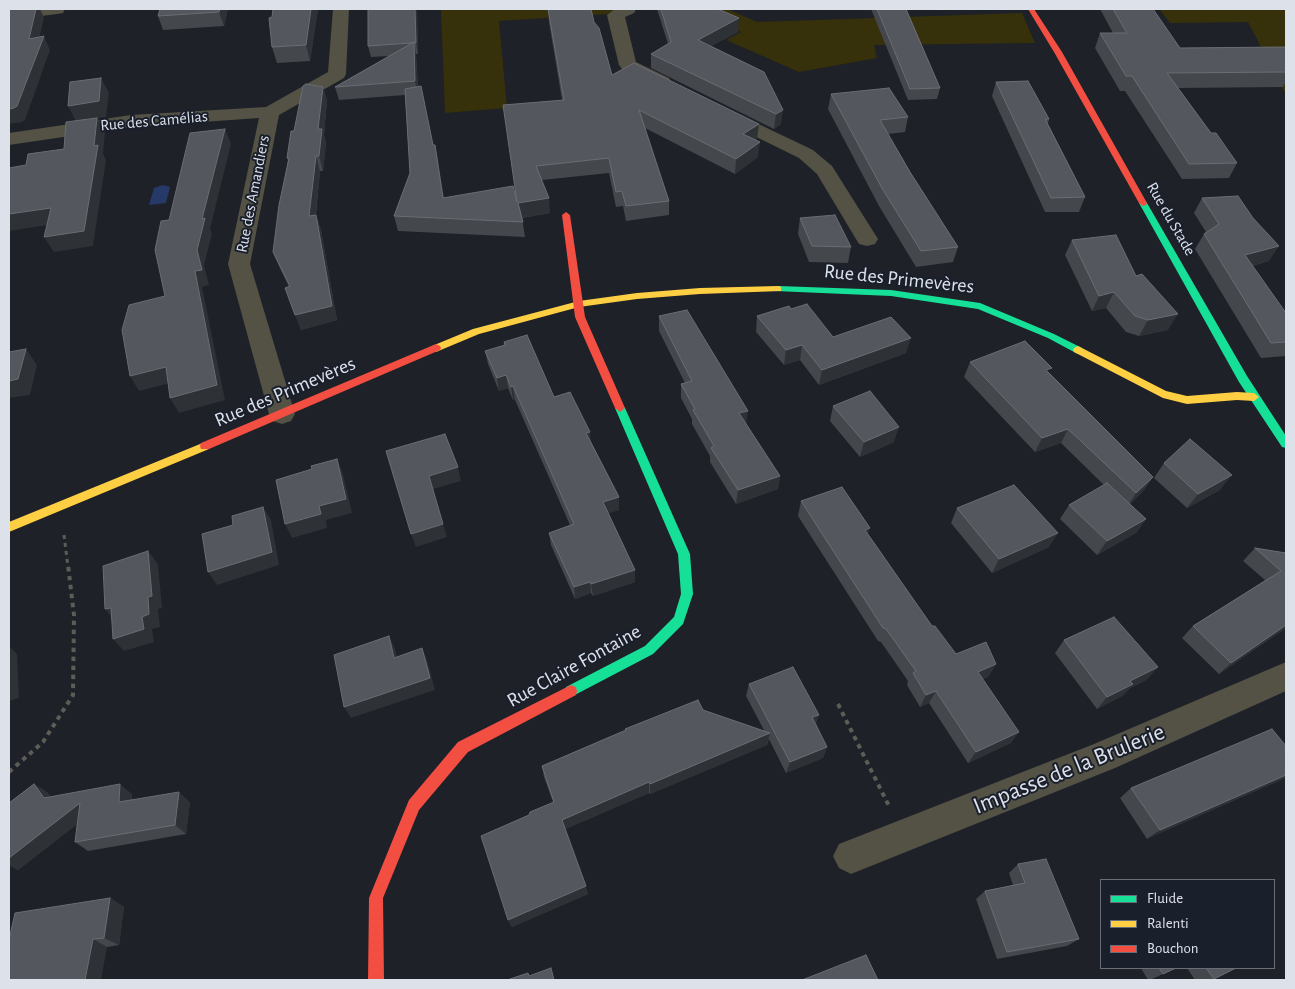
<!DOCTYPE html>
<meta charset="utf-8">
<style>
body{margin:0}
#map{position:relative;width:1295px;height:989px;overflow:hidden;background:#1e2128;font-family:"Alegreya Sans",sans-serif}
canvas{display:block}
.frame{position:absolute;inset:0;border:10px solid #dde1ea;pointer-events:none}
.legend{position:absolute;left:1100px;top:879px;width:175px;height:90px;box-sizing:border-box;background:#1a1f2c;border:1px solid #686d78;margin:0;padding:6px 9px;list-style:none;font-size:15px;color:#dde1ea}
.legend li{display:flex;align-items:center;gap:10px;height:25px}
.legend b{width:25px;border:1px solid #686d78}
</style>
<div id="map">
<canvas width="1295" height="989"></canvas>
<div class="frame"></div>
<ul class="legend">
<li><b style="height:6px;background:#16e098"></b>Fluide</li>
<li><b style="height:6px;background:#ffcf43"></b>Ralenti</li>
<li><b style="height:6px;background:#f24e42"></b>Bouchon</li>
</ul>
</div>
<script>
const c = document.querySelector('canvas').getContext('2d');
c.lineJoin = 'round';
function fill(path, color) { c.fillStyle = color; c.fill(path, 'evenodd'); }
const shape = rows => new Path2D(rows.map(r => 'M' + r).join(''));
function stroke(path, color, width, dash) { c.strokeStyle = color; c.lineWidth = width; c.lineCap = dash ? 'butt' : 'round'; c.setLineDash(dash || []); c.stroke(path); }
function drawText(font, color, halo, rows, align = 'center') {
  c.font = font + ' "Alegreya Sans",sans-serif'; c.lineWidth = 4; c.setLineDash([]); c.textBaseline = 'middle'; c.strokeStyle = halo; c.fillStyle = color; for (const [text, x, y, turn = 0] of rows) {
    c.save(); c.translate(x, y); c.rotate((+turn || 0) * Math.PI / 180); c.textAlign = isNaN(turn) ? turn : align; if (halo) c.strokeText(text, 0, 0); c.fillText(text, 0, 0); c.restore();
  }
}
fill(shape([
 [441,9,619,9,608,14,499,21,507,108,445,113],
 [693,9,727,9,757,22,1022,13,1035,43,874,45,877,58,799,72,726,40,741,32],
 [1159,9,1286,9,1286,95,1248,22,1170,23]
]), '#36300b');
fill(shape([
 [163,185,170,187,166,203,149,205,154,188]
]), '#273969');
stroke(shape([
 [64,535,68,567]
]), '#5d5c56', 3, [4, 4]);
stroke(shape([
 [838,704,889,806],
 [9,772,43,742,73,695,74,615,68,565]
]), '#5d5c56', 4, [4.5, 4.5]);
fill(shape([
 [18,9,65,9,63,13,57,14,9,20,9,10,18,9],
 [333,9,349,9,346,74,344,78,279,115,250,264,295,414,291,421,282,424,273,421,269,414,228,264,259,118,131,127,9,145,9,133,131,115,266,107,328,72,333,9],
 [615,9,636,9,634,13,625,17,636,62,669,78,671,82,669,86,662,88,655,86,622,69,619,65,607,15,615,9],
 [725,108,813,150,832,166,878,239,875,244,867,246,859,244,817,174,799,158,718,118,715,114,718,110,725,108],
 [1286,662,1286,691,1115,768,851,874,839,868,833,856,839,844,1094,744,1286,662]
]), '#535245');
fill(shape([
 [1143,200,1147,203,1247,376,1286,436,1286,448,1282,447,1239,382,1139,203,1143,200],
 [778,286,891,290,980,303,1054,334,1082,348,1083,350,1078,354,1074,352,1048,338,978,309,891,296,775,291,775,287,778,286],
 [620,404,625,408,690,554,693,594,683,624,653,654,571,697,566,695,565,691,566,687,645,646,674,617,681,594,678,554,615,408,620,404]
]), '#16e098');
fill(shape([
 [778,286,781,287,781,291,700,294,637,299,579,307,479,334,436,352,431,348,432,346,473,329,579,301,637,293,700,288,778,286],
 [1078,346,1166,391,1187,396,1237,392,1254,393,1259,397,1254,401,1237,400,1187,404,1163,398,1074,352,1073,350,1074,348,1078,346],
 [205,442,209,443,210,446,209,449,9,532,9,522,205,442]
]), '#ffcf43');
fill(shape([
 [1028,9,1034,9,1062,52,1147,203,1146,205,1143,206,1139,203,1054,52,1028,9],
 [566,212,570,215,585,317,625,408,620,412,615,408,575,317,562,215,566,212],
 [436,344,440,346,441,348,440,350,209,449,201,449,200,446,201,443,436,344],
 [571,685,576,687,577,691,576,695,468,752,419,810,383,898,384,980,368,980,369,898,409,800,458,742,571,685]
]), '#f24e42');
fill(shape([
 [228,9,224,26,163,30,158,16],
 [318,9,310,61,277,63,272,47,272,17],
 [417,9,418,54,416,54,418,87,433,145,435,145,444,198,517,199,562,100,549,22,548,9,594,22,612,75,757,139,755,140,758,157,735,174,645,128,669,201,669,215,626,221,623,206,616,207,609,173,542,180,550,213,522,218,525,237,398,231,394,216,410,173,405,95,339,100,335,87,389,56,371,57,368,46],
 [657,9,718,9,738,32,711,46,764,72,781,124,774,129,651,68,651,54,668,44],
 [871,9,906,9,940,88,937,99,908,100],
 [1100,9,1153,9,1180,48,1286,47,1286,81,1283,87,1178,88,1211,133,1237,163,1229,178,1182,179,1125,91,1120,91,1095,48,1100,33,1113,33],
 [996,82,1049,119,1048,124,1085,197,1079,212,1045,212,992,96],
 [323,87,327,101,324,135,326,143,323,171,320,171,316,215,321,230,337,320,301,330,289,287,279,266,273,252,288,161,287,158,294,131],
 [831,94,908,117,905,132,888,134,910,172,958,247,953,262,916,267,879,206,828,109],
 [1202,198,1269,261,1252,266,1286,313,1286,356,1261,358,1195,249,1204,234,1206,232,1194,213],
 [800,218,851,247,848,263,809,262,798,234],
 [1072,240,1136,276,1168,330,1139,336,1126,332,1106,308,1092,311,1065,255],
 [791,309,833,337,906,353,819,385,800,360,784,365,756,332,757,316],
 [659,316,746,425,780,476,778,489,736,504,710,462,710,456,692,424,692,419,681,398,681,384,685,383,659,331],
 [504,342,554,397,591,442,619,497,619,510,608,513,635,582,593,596,591,593,575,599,551,545,549,533,570,525,515,400,513,400,508,388,499,391,488,364,485,351,505,346],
 [970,362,1049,373,1153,477,1144,490,1130,504,1146,519,1136,533,1097,555,1060,519,1069,505,1104,485,1061,443,1035,452,964,377],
 [833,406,894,442,860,457,830,421],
 [1164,463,1220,490,1187,508,1154,478],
 [801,501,868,534,932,626,956,654,996,664,988,677,983,679,1011,743,968,763,929,703,920,707,907,685,908,681,881,642,878,641,798,516],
 [957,508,1049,547,992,573,951,523],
 [1255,548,1286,553,1286,628,1219,674,1182,638,1193,626,1265,580,1243,561],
 [1064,640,1158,667,1146,680,1130,688,1122,696,1097,709,1055,653],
 [749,684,816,724,827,747,823,758,786,773,769,739,767,745,650,794,649,793,565,829,588,894,512,927,508,920,553,802,544,777,542,766,625,731,625,729,703,710,765,732,746,696],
 [1286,746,1147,839,1120,798,1131,788],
 [34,784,48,793,50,797,132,794,132,800,190,802,186,834,88,851,75,842,77,824,18,870,9,865,9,803],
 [1018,864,1079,939,1067,946,997,959,976,899,985,891,1013,885,1009,873],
 [110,898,124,907,119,945,107,947,9,980],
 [1141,968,1176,968,1150,980,1148,980],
 [1187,968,1236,968,1210,980,1195,980]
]), '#44474c');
fill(shape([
 [36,9,40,9,44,18,36,52,29,39],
 [220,9,228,9,224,26,219,12],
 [311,9,318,9,310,61,306,45],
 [415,9,417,9,418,54,416,43],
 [739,18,738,32,697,54,698,40],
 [44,36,50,50,25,120,22,122,9,124,9,109],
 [414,42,416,55,418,95,415,81],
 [101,78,109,93,106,117,97,118,105,133,103,154,106,160,93,246,54,252,44,237,76,121,68,106],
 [323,87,327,101,324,135,326,143,323,171,319,156,318,129],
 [783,110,781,124,774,129,776,114],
 [759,124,757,139,742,149,743,134],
 [225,129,231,144,210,229,212,234,204,265,209,285,202,287,225,400,179,413,170,398,195,271,197,250,202,219],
 [760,142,758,157,735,174,736,159],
 [435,145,438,160,446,213,443,198],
 [316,156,320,171,314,230,309,216],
 [549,198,550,213,520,218,518,203],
 [51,208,60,223,9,231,9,214],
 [316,215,321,230,337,320,301,330,295,315],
 [1279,246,1269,261,1235,270,1245,255],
 [1114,292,1106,308,1092,311,1099,296],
 [1178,314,1168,330,1139,336,1148,320],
 [911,338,906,353,819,385,822,370],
 [802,345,800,360,784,365,786,350],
 [26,349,37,365,30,395,9,398,9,381],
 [166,367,174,382,139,391,130,376],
 [506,375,508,388,499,391,497,378],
 [513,386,515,400,513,400,511,387],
 [748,411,746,425,739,413],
 [899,427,894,442,860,457,864,442],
 [1068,429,1061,443,1035,452,1042,438],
 [590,432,591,445,586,433],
 [337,459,343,474,352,513,326,520,327,528,292,538,285,524],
 [458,467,461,481,433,489,429,476],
 [1232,475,1220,490,1187,508,1198,494],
 [780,476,778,489,736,504,738,490],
 [1153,477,1144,490,1127,507,1136,493],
 [619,497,619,510,604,515,603,502],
 [263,507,271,520,279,565,217,585,208,572],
 [1146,519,1136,533,1097,555,1107,541],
 [443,524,447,537,416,547,411,534],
 [870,528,865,542,865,530],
 [1058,533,1049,547,992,573,999,559],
 [148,551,158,564,162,608,158,609,160,627,152,629,154,642,124,651,113,639,142,617,148,597],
 [635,570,635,582,593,596,591,584],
 [590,582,591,593,575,599,574,587],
 [111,608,116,622,105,609],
 [1286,625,1286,628,1219,674,1231,663],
 [389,636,395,649,400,670,394,658],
 [9,646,17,654,19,698,9,701],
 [422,648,427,660,435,690,351,718,344,707],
 [996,664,988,677,970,684,978,672],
 [1158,667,1146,680,1130,688,1122,696,1097,709,1107,697,1130,681],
 [936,691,929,703,920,707,926,695],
 [819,715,815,727,812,717],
 [1019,732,1011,743,968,763,976,752],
 [770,733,767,745,650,794,650,784],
 [827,747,823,758,786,773,790,762],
 [1286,775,1286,778,1147,839,1160,830],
 [649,782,649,793,564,830,562,820],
 [34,784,48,793,57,807,44,798],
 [120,784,132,794,131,811,119,802],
 [179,792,190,802,186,834,175,825],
 [80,803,93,812,18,870,9,865,9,858],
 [586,886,588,894,512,927,508,920],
 [110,898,124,907,119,945,104,938],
 [93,939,107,947,101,980,85,980]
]), '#2e3136');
const building = shape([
 [9,9,36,9,29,39,44,36,17,106,14,108,9,109,9,9],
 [160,9,220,9,219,12,158,16,160,9],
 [273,9,311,9,306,45,272,47,269,18,272,17,273,9],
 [368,9,415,9,416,43,414,43,414,42,411,43,368,46,368,9],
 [548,9,591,9,594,22,599,28,612,75,634,63,759,124,743,134,760,142,736,159,639,110,669,201,626,206,622,191,616,192,609,158,536,166,549,198,518,203,523,222,394,216,410,173,405,89,421,86,433,145,435,145,443,198,513,186,517,202,503,105,564,100,548,9],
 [661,9,718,9,739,18,698,40,764,72,783,110,776,114,651,54,671,42,661,9],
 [877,9,906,9,940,88,910,89,877,9],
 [1113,9,1153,9,1180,48,1286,47,1286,72,1167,73,1211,133,1216,133,1237,163,1189,164,1132,76,1126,76,1100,33,1127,33,1113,9],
 [414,42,415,81,335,87,414,42],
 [101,78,99,101,68,106,70,82,101,78],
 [1028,81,1049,119,1045,119,1085,197,1051,198,996,82,1028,81],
 [306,84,323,87,318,129,322,129,319,156,316,156,309,216,316,215,332,306,295,315,285,288,290,286,273,252,279,205,289,158,287,158,291,131,294,131,303,86,306,84],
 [889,88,908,117,880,120,910,172,958,247,921,251,883,190,831,94,889,88],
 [97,118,94,146,98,145,84,231,44,237,51,208,9,214,9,168,26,165,28,154,64,149,66,122,97,118],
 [225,129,202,219,205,218,197,250,202,270,195,271,217,385,170,398,166,367,130,376,122,330,129,305,165,296,155,250,161,221,169,220,190,133,225,129],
 [1238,196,1253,218,1279,246,1245,255,1286,313,1286,342,1271,343,1204,234,1219,224,1202,198,1238,196],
 [835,215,851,247,812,246,800,218,835,215],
 [1116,235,1136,276,1142,274,1178,314,1148,320,1135,316,1114,292,1099,296,1072,240,1116,235],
 [807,304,833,337,891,317,911,338,822,370,802,345,786,350,757,316,789,306,791,309,807,304],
 [687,310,748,411,739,413,780,476,738,490,711,448,714,446,693,410,695,409,681,384,692,381,659,316,687,310],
 [527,335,554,397,570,392,590,432,586,433,619,497,603,502,635,570,591,584,590,582,574,587,549,533,574,524,513,386,511,387,506,375,497,378,485,351,505,345,504,342,527,335],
 [1025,341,1052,368,1046,370,1153,477,1136,493,1068,429,1042,438,970,362,1025,341],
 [26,349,18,379,9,381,9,352,26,349],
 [870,391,899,427,864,442,833,406,870,391],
 [445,434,458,467,429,476,443,524,411,534,386,451,445,434],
 [1190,439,1232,475,1198,494,1164,463,1190,439],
 [337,459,346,499,319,506,321,514,285,524,276,480,312,469,311,466,337,459],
 [1107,483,1146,519,1107,541,1069,505,1107,483],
 [1014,485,1058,533,999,559,957,508,1014,485],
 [842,487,870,528,865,530,932,626,935,626,956,654,986,642,996,664,978,672,1019,732,976,752,936,691,926,695,913,673,916,671,886,629,883,628,801,501,842,487],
 [263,507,272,552,208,572,202,534,233,525,232,516,263,507],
 [1255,548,1286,553,1286,625,1231,663,1193,626,1281,571,1255,548],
 [148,551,152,596,148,597,149,614,142,617,144,629,113,639,111,608,105,609,103,566,148,551],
 [1114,617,1158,667,1130,681,1133,684,1107,697,1064,640,1114,617],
 [389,636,394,658,422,648,430,678,344,707,334,655,389,636],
 [793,667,819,715,812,717,827,747,790,762,749,684,793,667],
 [698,700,703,710,770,733,650,784,649,782,562,820,586,886,508,920,481,836,529,815,530,812,554,802,542,766,626,730,625,729,698,700],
 [1272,729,1286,746,1286,775,1160,830,1131,788,1272,729],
 [34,784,44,798,120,784,119,802,179,792,175,825,75,842,80,803,9,858,9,803,34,784],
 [1046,859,1079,939,1007,952,985,891,1025,883,1018,864,1046,859],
 [110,898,104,938,93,939,85,980,9,980,9,940,15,913,110,898],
 [866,955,878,980,802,980,866,955],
 [551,968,554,980,507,980,528,973,529,976,551,968],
 [1159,968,1176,968,1163,974,1159,968],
 [1206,968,1236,968,1214,979,1206,968]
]);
fill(building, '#54575d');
stroke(building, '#6a6d73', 1);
drawText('16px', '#dde1ea', '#1a1f2c', [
 ["Rue des Camélias",154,121,-5],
 ["Rue des Amandiers",253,194,-79],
 ["Rue du Stade",1171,219,60]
]);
drawText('20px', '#dde1ea', '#1a1f2c', [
 ["Rue des Primevères",899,279,6],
 ["Rue des Primevères",285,392,-23],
 ["Rue Claire Fontaine",574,666,-29]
]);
drawText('24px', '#dde1ea', '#1a1f2c', [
 ["Impasse de la Brulerie",1069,769,-22]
]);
</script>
